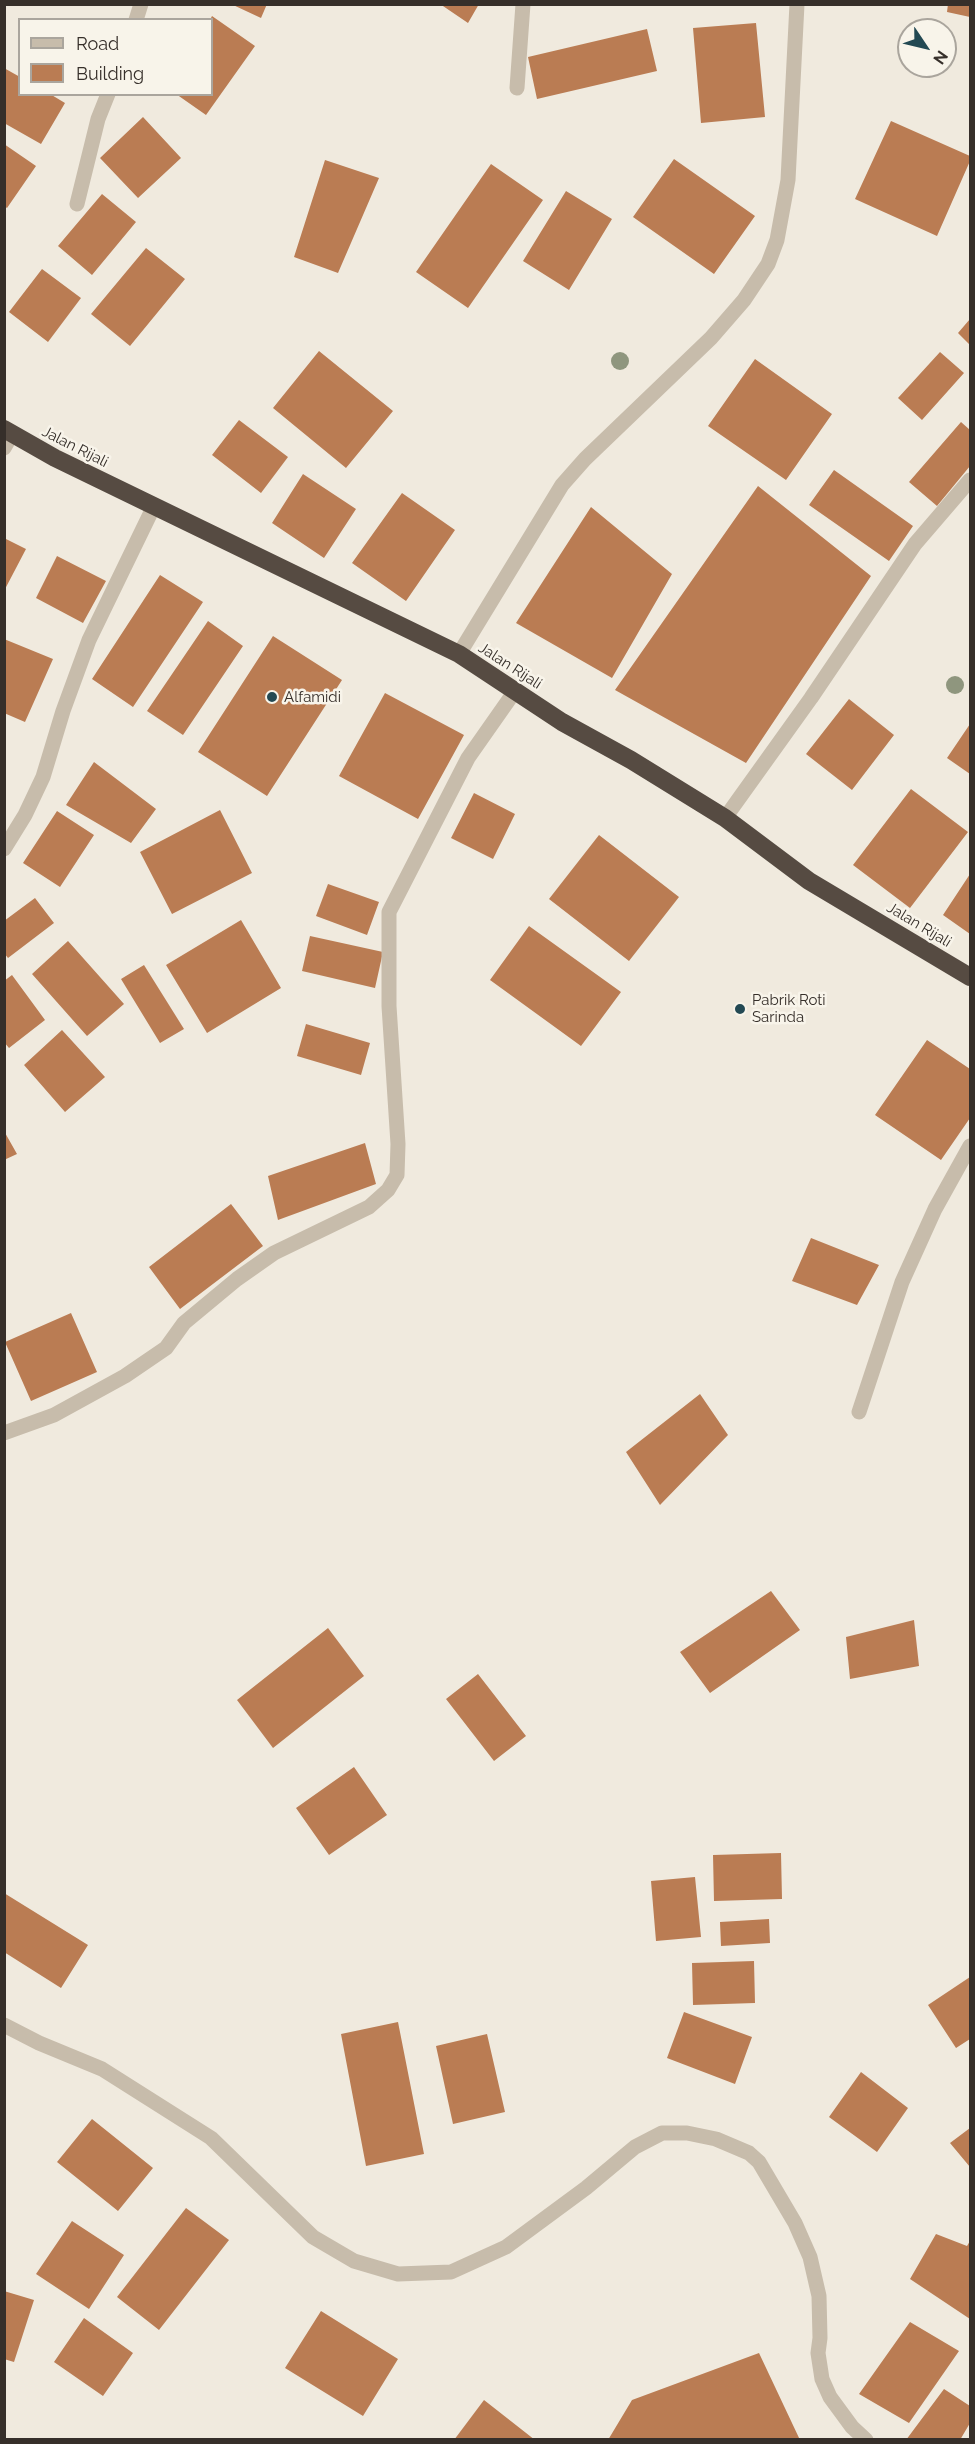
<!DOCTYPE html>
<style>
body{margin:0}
#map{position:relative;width:975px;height:2444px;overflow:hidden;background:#f0eade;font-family:Raleway,sans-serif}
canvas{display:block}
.frame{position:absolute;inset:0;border:6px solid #362f2a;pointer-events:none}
.legend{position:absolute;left:18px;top:18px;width:195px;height:78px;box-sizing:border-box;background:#f8f4ea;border:2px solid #aaa59d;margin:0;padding:8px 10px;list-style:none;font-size:18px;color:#362f2a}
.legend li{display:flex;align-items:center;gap:12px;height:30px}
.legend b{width:30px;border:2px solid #aaa59d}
.north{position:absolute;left:897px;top:18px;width:60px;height:60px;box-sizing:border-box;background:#f8f4ea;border:2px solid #aaa59d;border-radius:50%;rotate:125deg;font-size:16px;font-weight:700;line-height:24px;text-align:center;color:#362f2a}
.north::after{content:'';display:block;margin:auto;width:21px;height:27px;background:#234953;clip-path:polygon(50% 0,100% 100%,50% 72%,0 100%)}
</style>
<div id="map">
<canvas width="975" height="2444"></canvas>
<div class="frame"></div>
<ul class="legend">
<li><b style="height:8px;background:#c7bcab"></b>Road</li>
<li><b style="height:16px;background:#ba7c53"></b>Building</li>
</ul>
<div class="north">N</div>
</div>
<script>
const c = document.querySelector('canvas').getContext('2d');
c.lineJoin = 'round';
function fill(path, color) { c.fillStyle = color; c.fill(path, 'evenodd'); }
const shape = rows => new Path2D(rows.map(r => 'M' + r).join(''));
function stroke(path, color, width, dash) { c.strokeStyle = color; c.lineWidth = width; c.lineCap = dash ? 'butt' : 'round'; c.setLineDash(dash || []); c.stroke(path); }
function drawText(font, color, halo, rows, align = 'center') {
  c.font = font + ' Raleway,sans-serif'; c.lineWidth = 5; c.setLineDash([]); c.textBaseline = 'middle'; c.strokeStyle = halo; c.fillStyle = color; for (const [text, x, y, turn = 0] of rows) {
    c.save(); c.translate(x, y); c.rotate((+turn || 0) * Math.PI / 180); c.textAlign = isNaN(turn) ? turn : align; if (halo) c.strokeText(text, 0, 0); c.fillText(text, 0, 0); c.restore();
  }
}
fill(shape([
 [231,4,267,4,261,18],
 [440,4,479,4,468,23],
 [948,4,970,4,970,17,947,12],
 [212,16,255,46,206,115,176,94,212,94,212,20,210,20],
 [756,23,765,117,701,123,693,28],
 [647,29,657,71,537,99,528,57],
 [4,68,20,77,20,94,50,94,65,103,41,144,4,123],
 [143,117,181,158,138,198,100,158],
 [891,121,970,156,970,161,937,236,855,199],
 [4,144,36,166,7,208,4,206],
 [674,159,755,216,714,274,633,217],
 [325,160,379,178,338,273,294,257],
 [491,164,543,200,468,308,416,272],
 [566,191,612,219,569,290,523,261],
 [102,194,136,222,92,275,58,246],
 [146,248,185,279,130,346,91,314],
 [42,269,81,298,48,342,9,312],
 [970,319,970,345,958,333],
 [319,351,393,411,346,468,273,408],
 [940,352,964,373,922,420,898,398],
 [755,359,832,414,786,480,708,426],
 [239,420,288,457,261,493,212,455],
 [961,422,970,430,970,466,937,506,909,482],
 [834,470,913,526,889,561,809,505],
 [303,474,356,509,324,558,272,523],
 [758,486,871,576,746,763,615,690],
 [402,493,455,530,406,601,352,563],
 [591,507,672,574,612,678,516,623],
 [4,538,26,549,4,591],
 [57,556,106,581,83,623,36,598],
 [160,575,203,602,133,707,92,679],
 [208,621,243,646,183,735,147,711],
 [273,636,342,680,267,796,198,752],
 [4,639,53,659,25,722,4,713],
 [385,693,464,735,418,819,339,776],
 [849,699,894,735,852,790,806,754],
 [970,724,970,774,947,758],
 [94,762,156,809,131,843,66,805],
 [911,789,968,832,910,908,853,865],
 [474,793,515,814,493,859,451,838],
 [220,810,252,873,172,914,140,852],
 [57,811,94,835,60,887,23,863],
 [599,835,679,897,629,961,549,899],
 [970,874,970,934,943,915],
 [328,884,379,902,367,935,316,916],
 [35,898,54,923,8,958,4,953,4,921],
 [241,920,281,988,207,1033,166,965],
 [529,926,621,992,581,1046,490,980],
 [310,936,383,952,375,988,302,971],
 [68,941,124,1004,87,1036,32,974],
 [144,965,184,1029,160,1043,121,979],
 [12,975,45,1020,9,1048,4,1042,4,981],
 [306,1024,370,1043,361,1075,297,1056],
 [62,1030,105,1077,65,1112,24,1065],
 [927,1040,970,1069,970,1118,941,1160,875,1115],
 [4,1131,17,1154,4,1160],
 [365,1143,376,1184,278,1220,268,1176],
 [231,1204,263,1246,180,1309,149,1267],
 [811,1238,879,1265,857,1305,792,1281],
 [71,1313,97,1372,31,1401,5,1342],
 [700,1394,728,1435,660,1505,626,1452],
 [771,1591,800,1630,710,1693,680,1652],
 [914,1620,919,1666,850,1679,846,1637],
 [328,1628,364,1676,273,1748,237,1700],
 [478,1674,526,1736,494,1761,446,1699],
 [354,1767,387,1815,329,1855,296,1808],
 [781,1853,782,1899,714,1901,713,1855],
 [695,1877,701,1937,656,1941,651,1881],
 [4,1893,88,1945,61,1988,4,1952],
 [769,1919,770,1943,721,1946,720,1922],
 [754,1961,755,2003,693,2005,692,1963],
 [970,1977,970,2039,956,2048,928,2005],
 [684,2012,752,2037,735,2084,667,2058],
 [398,2022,424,2154,366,2166,341,2034],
 [487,2034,505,2112,453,2124,436,2046],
 [861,2072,908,2108,877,2152,829,2117],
 [92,2119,153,2168,118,2211,57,2162],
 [970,2128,970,2167,950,2143],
 [186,2208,229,2240,159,2330,117,2297],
 [72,2221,124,2255,89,2309,36,2274],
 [936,2234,967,2246,970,2241,970,2319,910,2279],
 [4,2291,34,2300,14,2362,4,2359],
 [321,2311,398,2359,363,2416,285,2368],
 [84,2318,133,2353,103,2396,54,2362],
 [910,2322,959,2351,909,2423,859,2394],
 [759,2353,800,2440,608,2440,632,2400],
 [944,2389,970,2406,970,2423,960,2440,906,2440],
 [484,2400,535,2440,454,2440]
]), '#ba7c53');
stroke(shape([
 [136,20,141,4],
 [517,88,523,4],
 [77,204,98,119,108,94],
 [4,448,12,434],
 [459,654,562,485,585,459,711,338,744,300,768,264,777,240,788,180,797,4],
 [725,818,811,698,915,544,970,480],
 [4,849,25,815,43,777,63,711,89,640,154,506],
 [859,1412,902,1282,935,1209,970,1146],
 [4,1433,54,1415,125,1376,166,1348,184,1323,237,1279,274,1253,369,1207,388,1190,397,1175,398,1144,389,1006,389,912,468,758,515,691],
 [4,2025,39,2043,102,2069,211,2138,313,2237,354,2261,398,2274,451,2272,506,2247,586,2188,635,2147,662,2133,687,2133,716,2139,749,2153,759,2162,795,2223,810,2257,819,2296,820,2338,818,2353,822,2379,830,2397,852,2427,866,2440]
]), '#c7bcab', 15);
stroke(shape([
 [4,429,55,458,459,654,562,722,631,760,725,818,809,881,970,977]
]), '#564b42', 18);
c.fillStyle = '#8f967e';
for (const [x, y] of [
 [620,361],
 [955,685]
]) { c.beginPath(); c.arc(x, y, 9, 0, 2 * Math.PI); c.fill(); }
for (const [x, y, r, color] of [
 [272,697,6,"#234953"],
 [740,1009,6,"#234953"]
]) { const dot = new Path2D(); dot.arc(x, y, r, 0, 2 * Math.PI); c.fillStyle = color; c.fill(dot); stroke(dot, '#f8f4ea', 2); }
drawText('15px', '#362f2a', '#f8f4ea', [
 ["Jalan Rijali",75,447,27],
 ["Jalan Rijali",510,666,33],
 ["Jalan Rijali",919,925,31]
]);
drawText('15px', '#362f2a', '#f8f4ea', [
 ["Alfamidi",284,697],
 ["Pabrik Roti",752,1000],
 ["Sarinda",752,1017]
], 'left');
</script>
